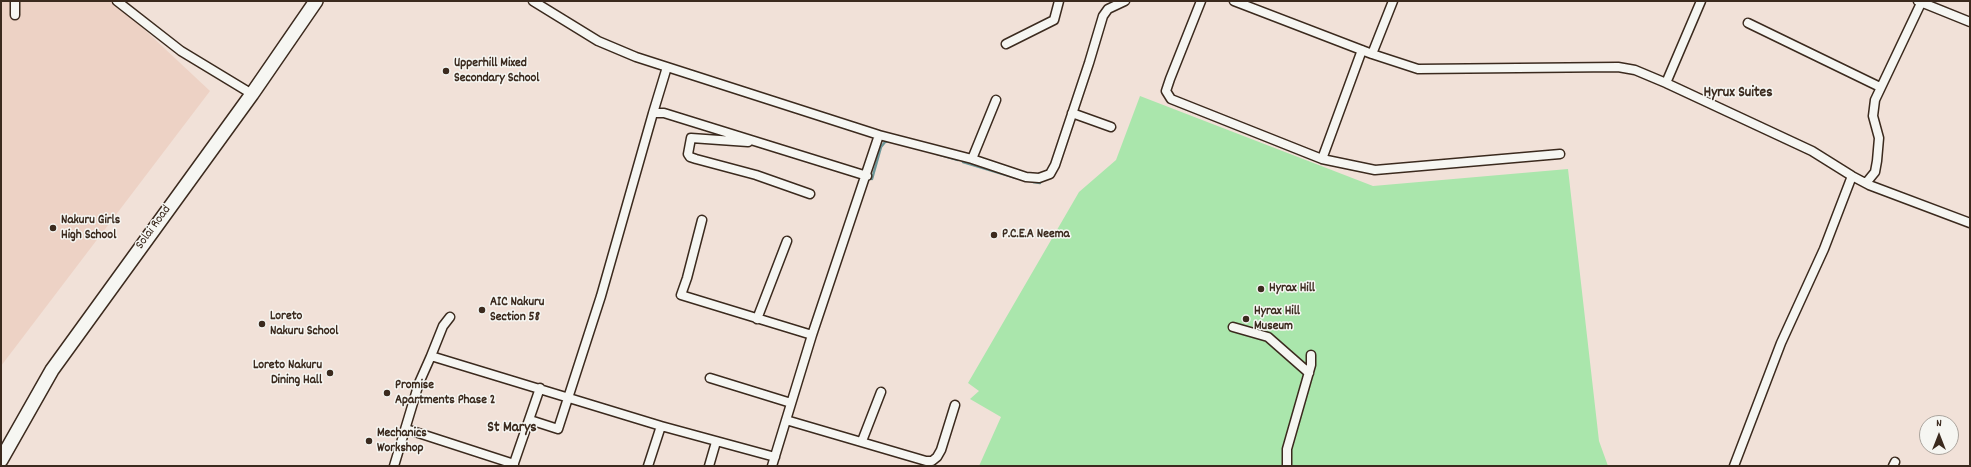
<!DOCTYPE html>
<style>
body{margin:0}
#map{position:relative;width:1971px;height:467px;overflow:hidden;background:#f1e1d8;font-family:Dekko,sans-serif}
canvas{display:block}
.frame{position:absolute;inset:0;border:2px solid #3b2a1e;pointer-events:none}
.north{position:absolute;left:1919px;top:415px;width:40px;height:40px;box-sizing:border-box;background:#f6f6f2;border:1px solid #aba49d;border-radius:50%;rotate:0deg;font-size:11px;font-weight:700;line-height:16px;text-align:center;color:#3b2a1e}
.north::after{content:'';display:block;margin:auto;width:14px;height:18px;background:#3b2a1e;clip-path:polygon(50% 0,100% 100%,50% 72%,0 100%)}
</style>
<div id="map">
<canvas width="1971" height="467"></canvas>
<div class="frame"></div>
<div class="north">N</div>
</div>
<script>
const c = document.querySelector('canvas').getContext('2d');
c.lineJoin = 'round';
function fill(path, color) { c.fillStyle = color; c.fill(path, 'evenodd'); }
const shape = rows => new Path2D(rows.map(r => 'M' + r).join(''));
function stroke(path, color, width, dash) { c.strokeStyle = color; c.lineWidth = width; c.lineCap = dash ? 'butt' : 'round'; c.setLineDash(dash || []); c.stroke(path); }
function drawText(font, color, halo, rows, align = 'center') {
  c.font = font + ' Dekko,sans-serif'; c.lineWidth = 3; c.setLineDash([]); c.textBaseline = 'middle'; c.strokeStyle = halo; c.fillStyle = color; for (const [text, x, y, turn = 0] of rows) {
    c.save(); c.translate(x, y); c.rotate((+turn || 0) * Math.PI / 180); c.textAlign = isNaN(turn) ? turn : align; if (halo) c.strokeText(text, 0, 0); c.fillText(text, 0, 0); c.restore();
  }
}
fill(shape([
 [1,1,114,1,210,91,1,366]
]), '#edd2c5');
fill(shape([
 [1140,96,1373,186,1568,169,1599,441,1608,466,979,466,1001,417,970,399,979,391,968,383,1079,192,1116,160]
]), '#aae6ac');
stroke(shape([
 [937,154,958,160],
 [963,162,1016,178],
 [872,179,881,147,885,142,890,140],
 [1033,182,1040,183]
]), '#6d9799', 2.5);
const minor = shape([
 [15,1,15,15],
 [117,1,181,51,252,94],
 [533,1,598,41,636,57,879,135,972,159,1026,177,1039,178,1050,174,1055,165,1089,63,1103,16,1108,9,1125,1],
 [1201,1,1170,79,1166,91,1171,99,1322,159,1375,170,1560,154],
 [1234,1,1372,54,1418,69,1618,67,1635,70,1666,83,1812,151,1852,176,1869,185,1970,223],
 [1918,1,1970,22],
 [1748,23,1880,87],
 [1006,44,1054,20,1059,1],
 [1372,54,1393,1],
 [1666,83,1701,1],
 [653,113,667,67],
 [1072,113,1111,127],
 [748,142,691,138,688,154,690,157,696,159,756,175,810,194],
 [972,159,996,100],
 [1322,159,1362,50],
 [1866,183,1875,172,1877,161,1879,138,1873,116,1875,100,1922,1],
 [702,220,687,278,681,295,812,335],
 [757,319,787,241],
 [1233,327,1268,337,1309,373],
 [431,356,443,326,450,317],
 [710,378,791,403],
 [530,420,558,429,601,296,653,113,664,113,867,176],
 [786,420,926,461,932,461,937,457,941,450,955,405],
 [406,429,514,464],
 [862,441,881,392],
 [394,466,419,383,431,356,661,426,775,457],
 [513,466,540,388],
 [648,466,661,426],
 [709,466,716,442],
 [772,466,812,335,879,135],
 [1287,466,1287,449,1311,365,1311,355],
 [1734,466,1781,343,1824,249,1852,176],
 [1893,466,1895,462]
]);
const trunk = shape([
 [1,460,52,370,252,94,316,1]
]);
stroke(minor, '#3b2a1e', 11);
stroke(trunk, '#3b2a1e', 16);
stroke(minor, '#f6f6f2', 8);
stroke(trunk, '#f6f6f2', 13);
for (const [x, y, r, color] of [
 [446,71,4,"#3b2a1e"],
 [53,228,4,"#3b2a1e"],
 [994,235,4,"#3b2a1e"],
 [1261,289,4,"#3b2a1e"],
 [482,310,4,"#3b2a1e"],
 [1246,319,4,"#3b2a1e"],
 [262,324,4,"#3b2a1e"],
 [330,373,4,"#3b2a1e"],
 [387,393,4,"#3b2a1e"],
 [369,441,4,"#3b2a1e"]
]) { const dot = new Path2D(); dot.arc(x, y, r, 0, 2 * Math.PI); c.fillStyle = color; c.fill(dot); stroke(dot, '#f6f6f2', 1.5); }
drawText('bold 13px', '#3b2a1e', '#f6f6f2', [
 ["Upperhill Mixed",454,64],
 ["Secondary School",454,79],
 ["Nakuru Girls",61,221],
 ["High School",61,236],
 ["P.C.E.A Neema",1002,235],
 ["Hyrax Hill",1269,289],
 ["AIC Nakuru",490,303],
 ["Section 58",490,318],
 ["Hyrax Hill",1254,312],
 ["Museum",1254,327],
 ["Loreto",270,317],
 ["Nakuru School",270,332],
 ["Loreto Nakuru",322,366,"right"],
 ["Dining Hall",322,381,"right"],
 ["Promise",395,386],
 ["Apartments Phase 2",395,401],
 ["Mechanics",377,434],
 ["Workshop",377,449]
], 'left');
drawText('13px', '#3b2a1e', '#f6f6f2', [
 ["Solai Road",154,228,-54]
]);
drawText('bold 15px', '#3b2a1e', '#f6f6f2', [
 ["Hyrux Suites",1738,94],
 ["St Marys",512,429]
]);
</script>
